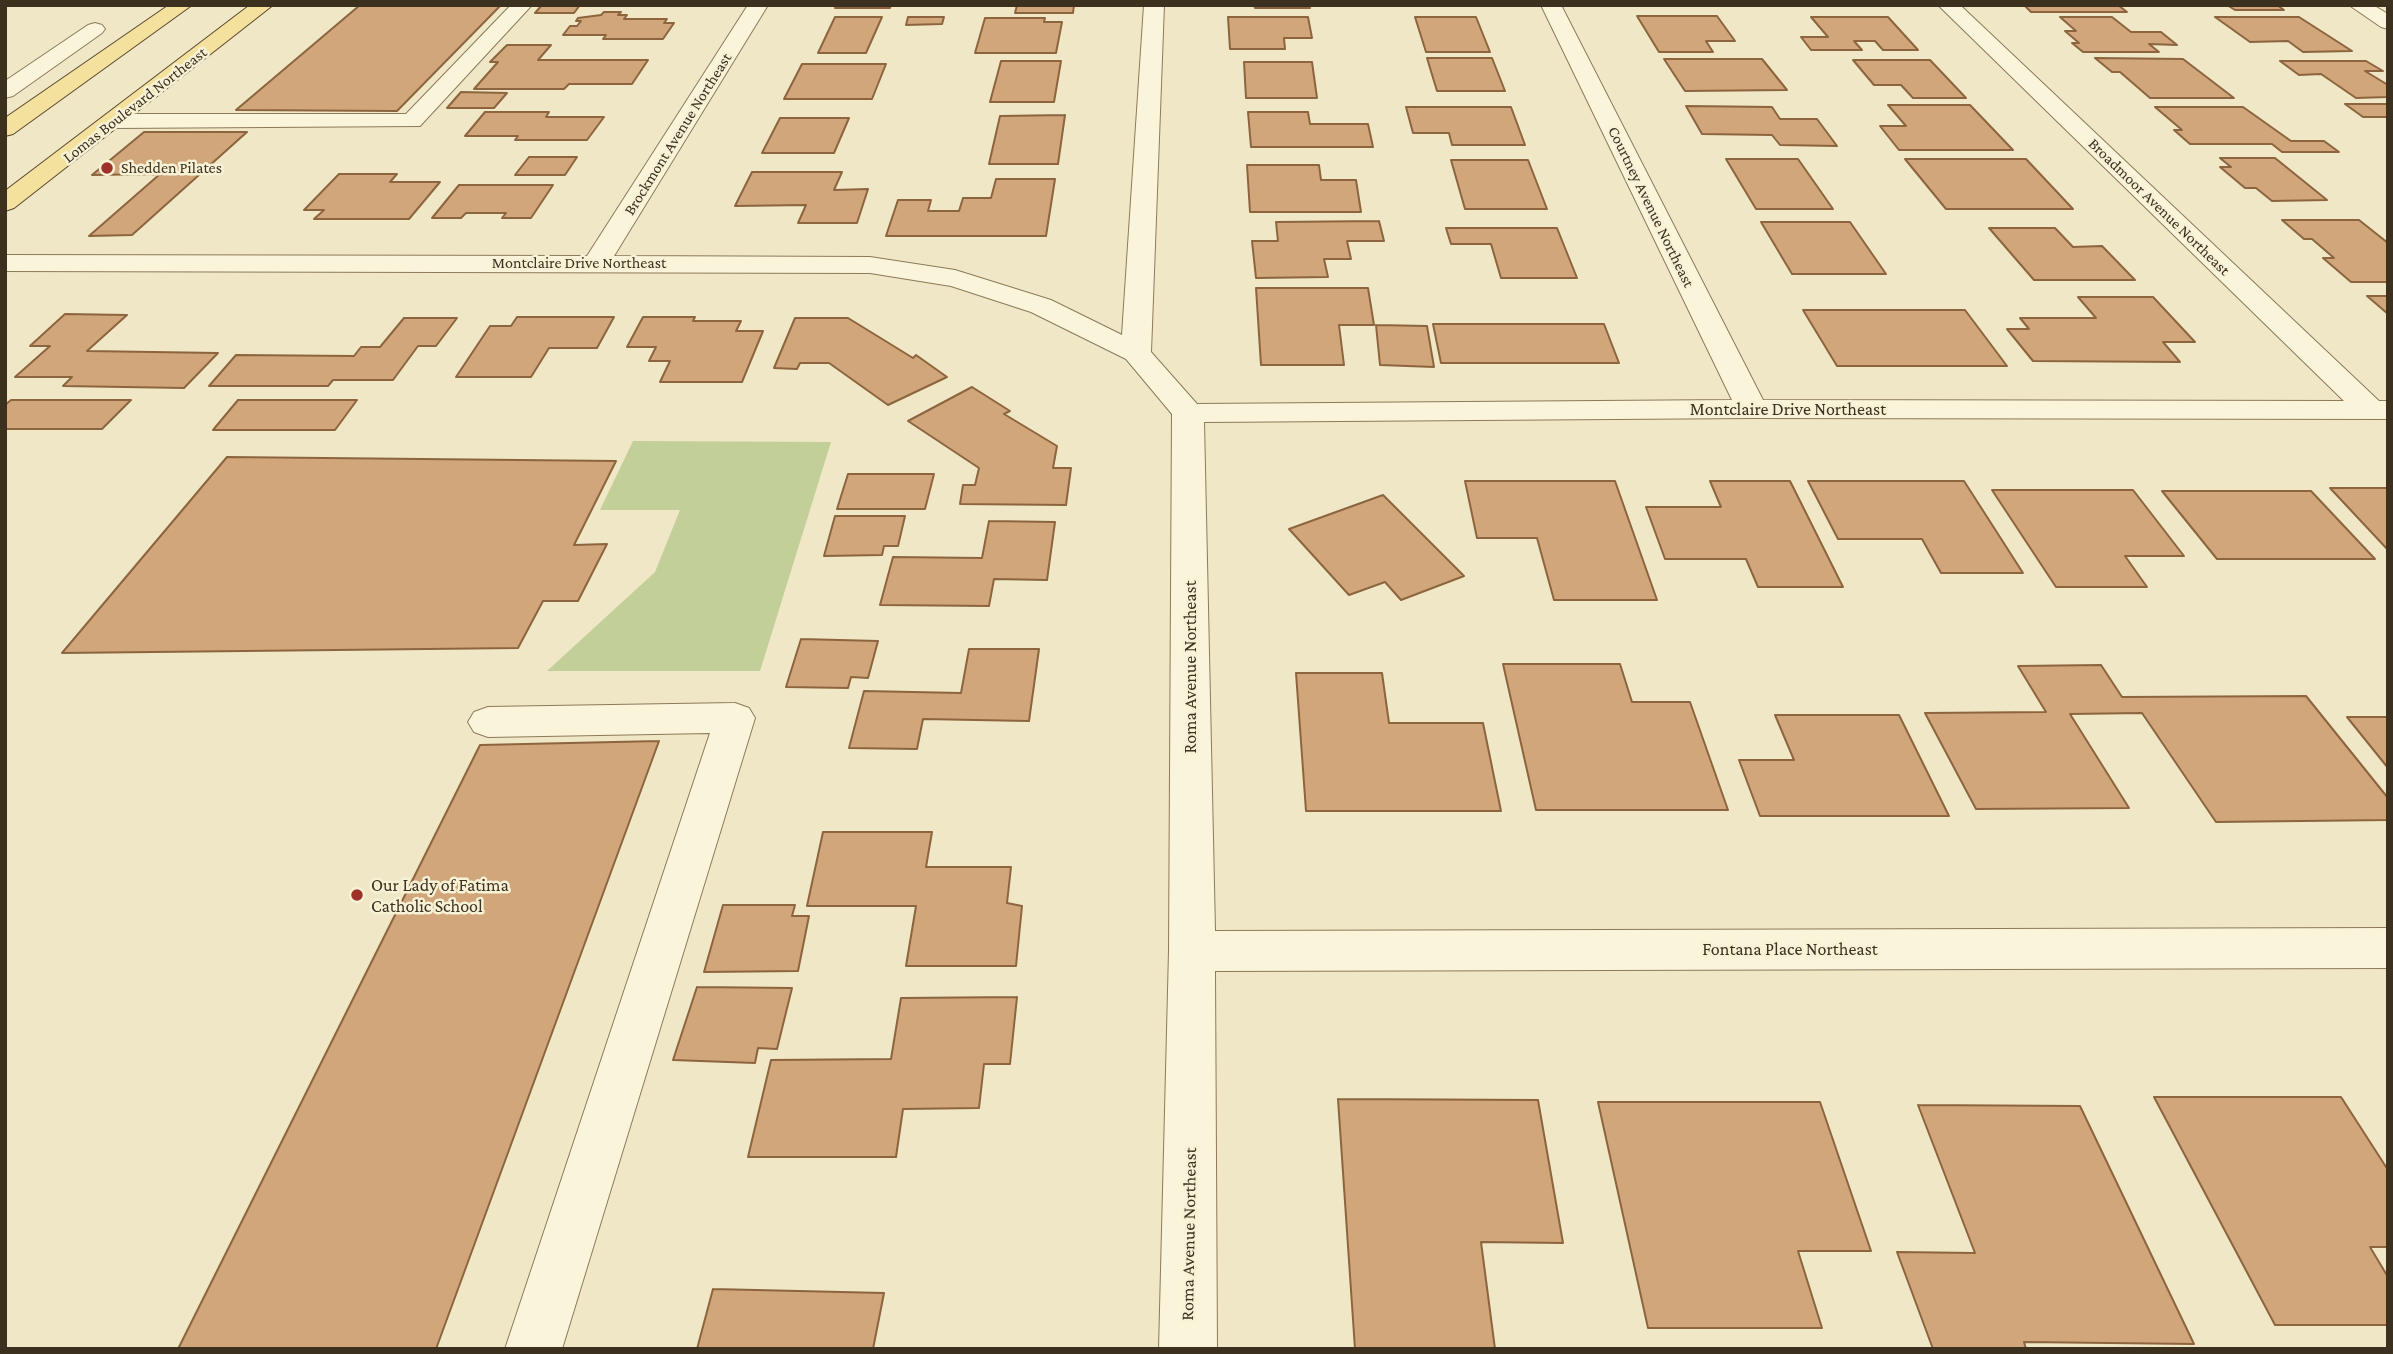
<!DOCTYPE html>
<style>
body{margin:0}
#map{position:relative;width:2393px;height:1354px;overflow:hidden;background:#f0e7c6;font-family:"Crimson Pro",serif}
canvas{display:block}
.frame{position:absolute;inset:0;border:7px solid #3c301f;pointer-events:none}
</style>
<div id="map">
<canvas width="2393" height="1354"></canvas>
<div class="frame"></div>
</div>
<script>
const c = document.querySelector('canvas').getContext('2d');
c.lineJoin = 'round';
function fill(path, color) { c.fillStyle = color; c.fill(path, 'evenodd'); }
const shape = rows => new Path2D(rows.map(r => 'M' + r).join(''));
function stroke(path, color, width, dash) { c.strokeStyle = color; c.lineWidth = width; c.lineCap = dash ? 'butt' : 'round'; c.setLineDash(dash || []); c.stroke(path); }
function drawText(font, color, halo, rows, align = 'center') {
  c.font = font + ' "Crimson Pro",serif'; c.lineWidth = 5; c.setLineDash([]); c.textBaseline = 'middle'; c.strokeStyle = halo; c.fillStyle = color; for (const [text, x, y, turn = 0] of rows) {
    c.save(); c.translate(x, y); c.rotate((+turn || 0) * Math.PI / 180); c.textAlign = isNaN(turn) ? turn : align; if (halo) c.strokeText(text, 0, 0); c.fillText(text, 0, 0); c.restore();
  }
}
fill(shape([
 [633,441,831,442,760,671,547,671,655,572,680,510,600,510]
]), '#c3cf99');
const building = shape([
 [360,5,501,5,397,111,236,110,360,5],
 [542,5,580,5,574,13,535,13,542,5],
 [836,5,891,5,890,8,835,8,836,5],
 [1017,5,1074,5,1073,13,1015,13,1017,5],
 [1254,5,1309,5,1310,8,1255,8,1254,5],
 [2024,5,2118,5,2127,12,2031,12,2024,5],
 [2227,5,2277,5,2284,10,2235,10,2227,5],
 [604,12,621,12,618,15,627,15,624,19,667,19,664,23,674,23,663,39,603,39,606,35,563,35,570,26,577,26,581,21,576,21,578,18,601,15,604,12],
 [1637,16,1717,16,1735,41,1706,41,1713,52,1659,52,1637,16],
 [835,17,882,17,866,53,818,53,835,17],
 [908,17,944,17,942,24,906,25,908,17],
 [1228,17,1308,17,1312,38,1284,38,1285,49,1230,49,1228,17],
 [1415,17,1476,17,1490,52,1426,52,1415,17],
 [1811,17,1888,17,1918,50,1883,50,1875,41,1854,41,1862,50,1811,50,1801,37,1828,37,1811,17],
 [2060,17,2112,17,2131,32,2161,32,2177,45,2149,44,2159,52,2083,52,2072,43,2079,43,2065,31,2076,31,2060,17],
 [2215,17,2299,17,2352,51,2303,52,2288,41,2250,42,2215,17],
 [985,18,1045,18,1044,22,1062,22,1056,53,975,53,985,18],
 [507,45,551,45,538,60,648,60,632,84,569,84,564,89,474,89,498,62,490,62,507,45],
 [1427,58,1492,58,1505,91,1437,91,1427,58],
 [2095,58,2183,59,2234,98,2150,98,2120,72,2112,72,2095,58],
 [1664,59,1762,59,1787,90,1685,91,1664,59],
 [1853,60,1930,60,1966,98,1913,98,1901,85,1874,85,1853,60],
 [1001,61,1061,61,1054,102,990,102,1001,61],
 [2280,61,2366,61,2383,71,2365,71,2388,85,2388,97,2356,98,2321,74,2299,75,2280,61],
 [1244,62,1312,62,1317,98,1246,98,1244,62],
 [802,64,886,64,872,99,784,99,802,64],
 [461,92,507,93,494,108,447,108,461,92],
 [2345,104,2388,104,2388,117,2363,117,2345,104],
 [1888,105,1970,105,2013,150,1899,150,1880,126,1906,126,1888,105],
 [1686,106,1772,107,1780,119,1817,119,1837,146,1780,145,1772,135,1702,134,1686,106],
 [1406,107,1511,107,1525,145,1452,145,1449,133,1413,133,1406,107],
 [2155,107,2243,107,2291,141,2324,141,2339,152,2282,152,2272,144,2190,144,2174,130,2182,130,2155,107],
 [485,112,549,112,546,117,604,117,587,140,515,140,518,136,465,136,485,112],
 [1248,112,1308,112,1310,124,1368,124,1373,147,1251,147,1248,112],
 [1065,115,1058,164,989,164,1000,116,1065,115],
 [780,118,849,118,834,153,762,153,780,118],
 [144,132,247,132,132,235,89,236,160,174,92,175,144,132],
 [529,157,577,157,565,175,515,175,529,157],
 [2220,158,2275,158,2327,200,2272,201,2256,188,2245,188,2220,167,2231,167,2220,158],
 [1726,159,1798,159,1833,209,1756,209,1726,159],
 [1905,159,2026,159,2073,209,1946,209,1905,159],
 [1451,160,1528,160,1547,209,1465,209,1451,160],
 [1247,165,1319,165,1321,180,1356,180,1361,212,1250,212,1247,165],
 [752,172,842,172,834,190,868,189,857,223,798,223,806,205,735,206,752,172],
 [339,174,397,174,390,182,440,182,409,219,314,219,324,210,304,210,339,174],
 [996,179,1055,179,1046,236,886,236,898,200,931,200,928,211,959,211,963,198,991,198,996,179],
 [459,185,553,185,531,218,502,218,506,213,466,213,461,218,432,218,459,185],
 [2282,220,2359,220,2388,243,2388,282,2351,282,2323,258,2334,258,2312,239,2304,239,2282,220],
 [1379,221,1384,241,1347,241,1351,259,1324,259,1328,277,1256,278,1252,241,1278,241,1276,222,1379,221],
 [1761,222,1850,222,1886,274,1792,274,1761,222],
 [1446,228,1557,228,1577,278,1501,278,1491,244,1451,244,1446,228],
 [1989,228,2055,228,2073,247,2102,246,2135,280,2034,280,1989,228],
 [1256,288,1368,288,1374,325,1339,325,1344,365,1261,365,1256,288],
 [2367,296,2388,296,2388,314,2367,296],
 [2078,297,2153,297,2195,342,2163,342,2180,362,2033,361,2007,329,2029,329,2020,318,2096,318,2078,297],
 [1803,310,1965,310,2007,366,1837,366,1803,310],
 [65,314,127,315,87,351,218,353,184,388,63,386,72,377,15,377,50,346,30,346,65,314],
 [517,317,614,317,597,348,549,348,531,377,456,377,490,326,511,326,517,317],
 [643,317,695,317,693,321,741,321,736,331,763,331,742,382,660,382,670,361,649,361,656,347,627,347,643,317],
 [404,318,457,318,436,346,418,346,393,380,333,380,328,386,209,386,236,355,354,356,361,347,380,347,404,318],
 [795,318,848,318,913,358,916,355,947,377,888,405,829,363,800,363,797,369,774,368,795,318],
 [1433,324,1604,324,1619,363,1441,363,1433,324],
 [1376,325,1427,326,1434,367,1380,365,1376,325],
 [972,387,1010,411,1004,414,1057,446,1053,468,1071,468,1066,505,960,504,963,485,975,485,979,468,908,421,972,387],
 [11,400,131,400,102,429,5,429,5,405,11,400],
 [238,400,357,400,335,430,213,430,238,400],
 [227,457,616,461,574,545,607,544,578,601,543,601,518,648,62,653,227,457],
 [848,474,934,474,925,509,837,509,848,474],
 [1465,481,1615,481,1657,600,1554,600,1537,538,1477,538,1465,481],
 [1710,481,1790,481,1843,587,1758,587,1746,559,1665,559,1646,507,1721,507,1710,481],
 [1808,481,1964,481,2023,573,1941,573,1922,539,1838,539,1808,481],
 [2330,488,2388,488,2388,550,2330,488],
 [1992,490,2133,490,2184,556,2125,556,2147,587,2056,587,1992,490],
 [2162,491,2311,491,2375,559,2217,559,2162,491],
 [1383,495,1464,576,1401,600,1385,582,1349,595,1289,529,1383,495],
 [835,516,905,516,898,546,884,546,882,555,824,556,835,516],
 [989,521,1055,522,1047,580,994,579,989,606,880,605,893,557,982,558,989,521],
 [801,639,878,641,868,678,851,677,848,688,786,687,801,639],
 [969,649,1039,649,1029,721,923,719,917,749,849,748,864,691,961,693,969,649],
 [1503,664,1620,664,1632,702,1690,702,1728,810,1536,810,1503,664],
 [2101,665,2122,697,2306,696,2388,798,2388,820,2216,822,2142,713,2070,714,2129,808,1976,809,1925,713,2046,712,2018,666,2101,665],
 [1296,673,1382,673,1389,723,1483,723,1501,811,1306,811,1296,673],
 [1775,715,1899,715,1949,816,1760,816,1739,760,1794,760,1775,715],
 [2347,717,2388,717,2388,768,2347,717],
 [659,741,436,1349,178,1349,480,745,659,741],
 [823,832,932,832,926,867,1011,867,1007,903,1022,906,1016,966,906,966,916,906,807,906,823,832],
 [723,905,795,905,792,916,809,916,798,971,704,972,723,905],
 [697,987,792,988,777,1049,758,1048,755,1063,673,1060,697,987],
 [1017,997,1010,1064,984,1064,979,1108,903,1109,896,1157,748,1157,771,1060,891,1059,901,998,1017,997],
 [2154,1097,2341,1097,2388,1170,2388,1247,2370,1247,2388,1277,2388,1325,2275,1325,2154,1097],
 [1338,1099,1538,1100,1563,1243,1481,1242,1495,1349,1355,1349,1338,1099],
 [1598,1102,1820,1102,1871,1251,1798,1251,1822,1328,1648,1328,1598,1102],
 [1918,1105,2080,1106,2194,1344,2024,1342,2026,1349,1933,1349,1897,1252,1975,1253,1918,1105],
 [713,1289,884,1293,873,1349,697,1349,713,1289]
]);
fill(building, '#d0a67a');
stroke(building, '#8c653f', 2);
const minor = shape([
 [511,5,532,5,420,126,114,128,106,126,102,121,106,116,114,114,406,114,511,5],
 [748,5,768,5,614,256,870,257,955,270,1051,300,1122,335,1144,5,1164,5,1151,352,1197,404,1732,400,1541,5,1561,5,1763,400,2344,401,1938,5,1960,5,2379,401,2388,401,2388,419,1752,418,1204,422,1215,931,2388,928,2388,968,1215,971,1217,1349,1159,1349,1169,951,1172,414,1126,359,1031,312,951,286,870,273,5,271,5,255,587,256,748,5],
 [2349,5,2373,5,2388,14,2388,29,2381,27,2349,5],
 [95,23,102,25,105,29,102,33,13,96,5,98,5,81,88,25,95,23],
 [735,703,749,708,755,718,562,1349,505,1349,710,733,488,737,474,732,468,722,474,712,488,707,735,703]
]);
const major = shape([
 [169,5,192,5,13,134,5,136,5,118,169,5],
 [250,5,273,5,14,208,5,211,5,191,250,5]
]);
stroke(minor, '#8c7a5a', 2);
stroke(major, '#5a472f', 2);
fill(minor, '#faf4da');
fill(major, '#f4e19d');
for (const [x, y, r, color] of [
 [107,168,7,"#9e3228"],
 [357,895,7,"#9e3228"]
]) { const dot = new Path2D(); dot.arc(x, y, r, 0, 2 * Math.PI); c.fillStyle = color; c.fill(dot); stroke(dot, '#f7f1d6', 2.5); }
drawText('16px', '#3c301f', '#f7f1d6', [
 ["Lomas Boulevard Northeast",135,105,-38],
 ["Brockmont Avenue Northeast",678,134,-58],
 ["Courtney Avenue Northeast",1651,207,64],
 ["Broadmoor Avenue Northeast",2159,207,44],
 ["Montclaire Drive Northeast",579,263]
]);
drawText('16px', '#3c301f', '#f7f1d6', [
 ["Shedden Pilates",121,168]
], 'left');
drawText('18px', '#3c301f', '#f7f1d6', [
 ["Montclaire Drive Northeast",1788,409],
 ["Roma Avenue Northeast",1190,667,-90],
 ["Fontana Place Northeast",1790,949],
 ["Roma Avenue Northeast",1189,1234,-89]
]);
drawText('18px', '#3c301f', '#f7f1d6', [
 ["Our Lady of Fatima",371,885],
 ["Catholic School",371,906]
], 'left');
</script>
